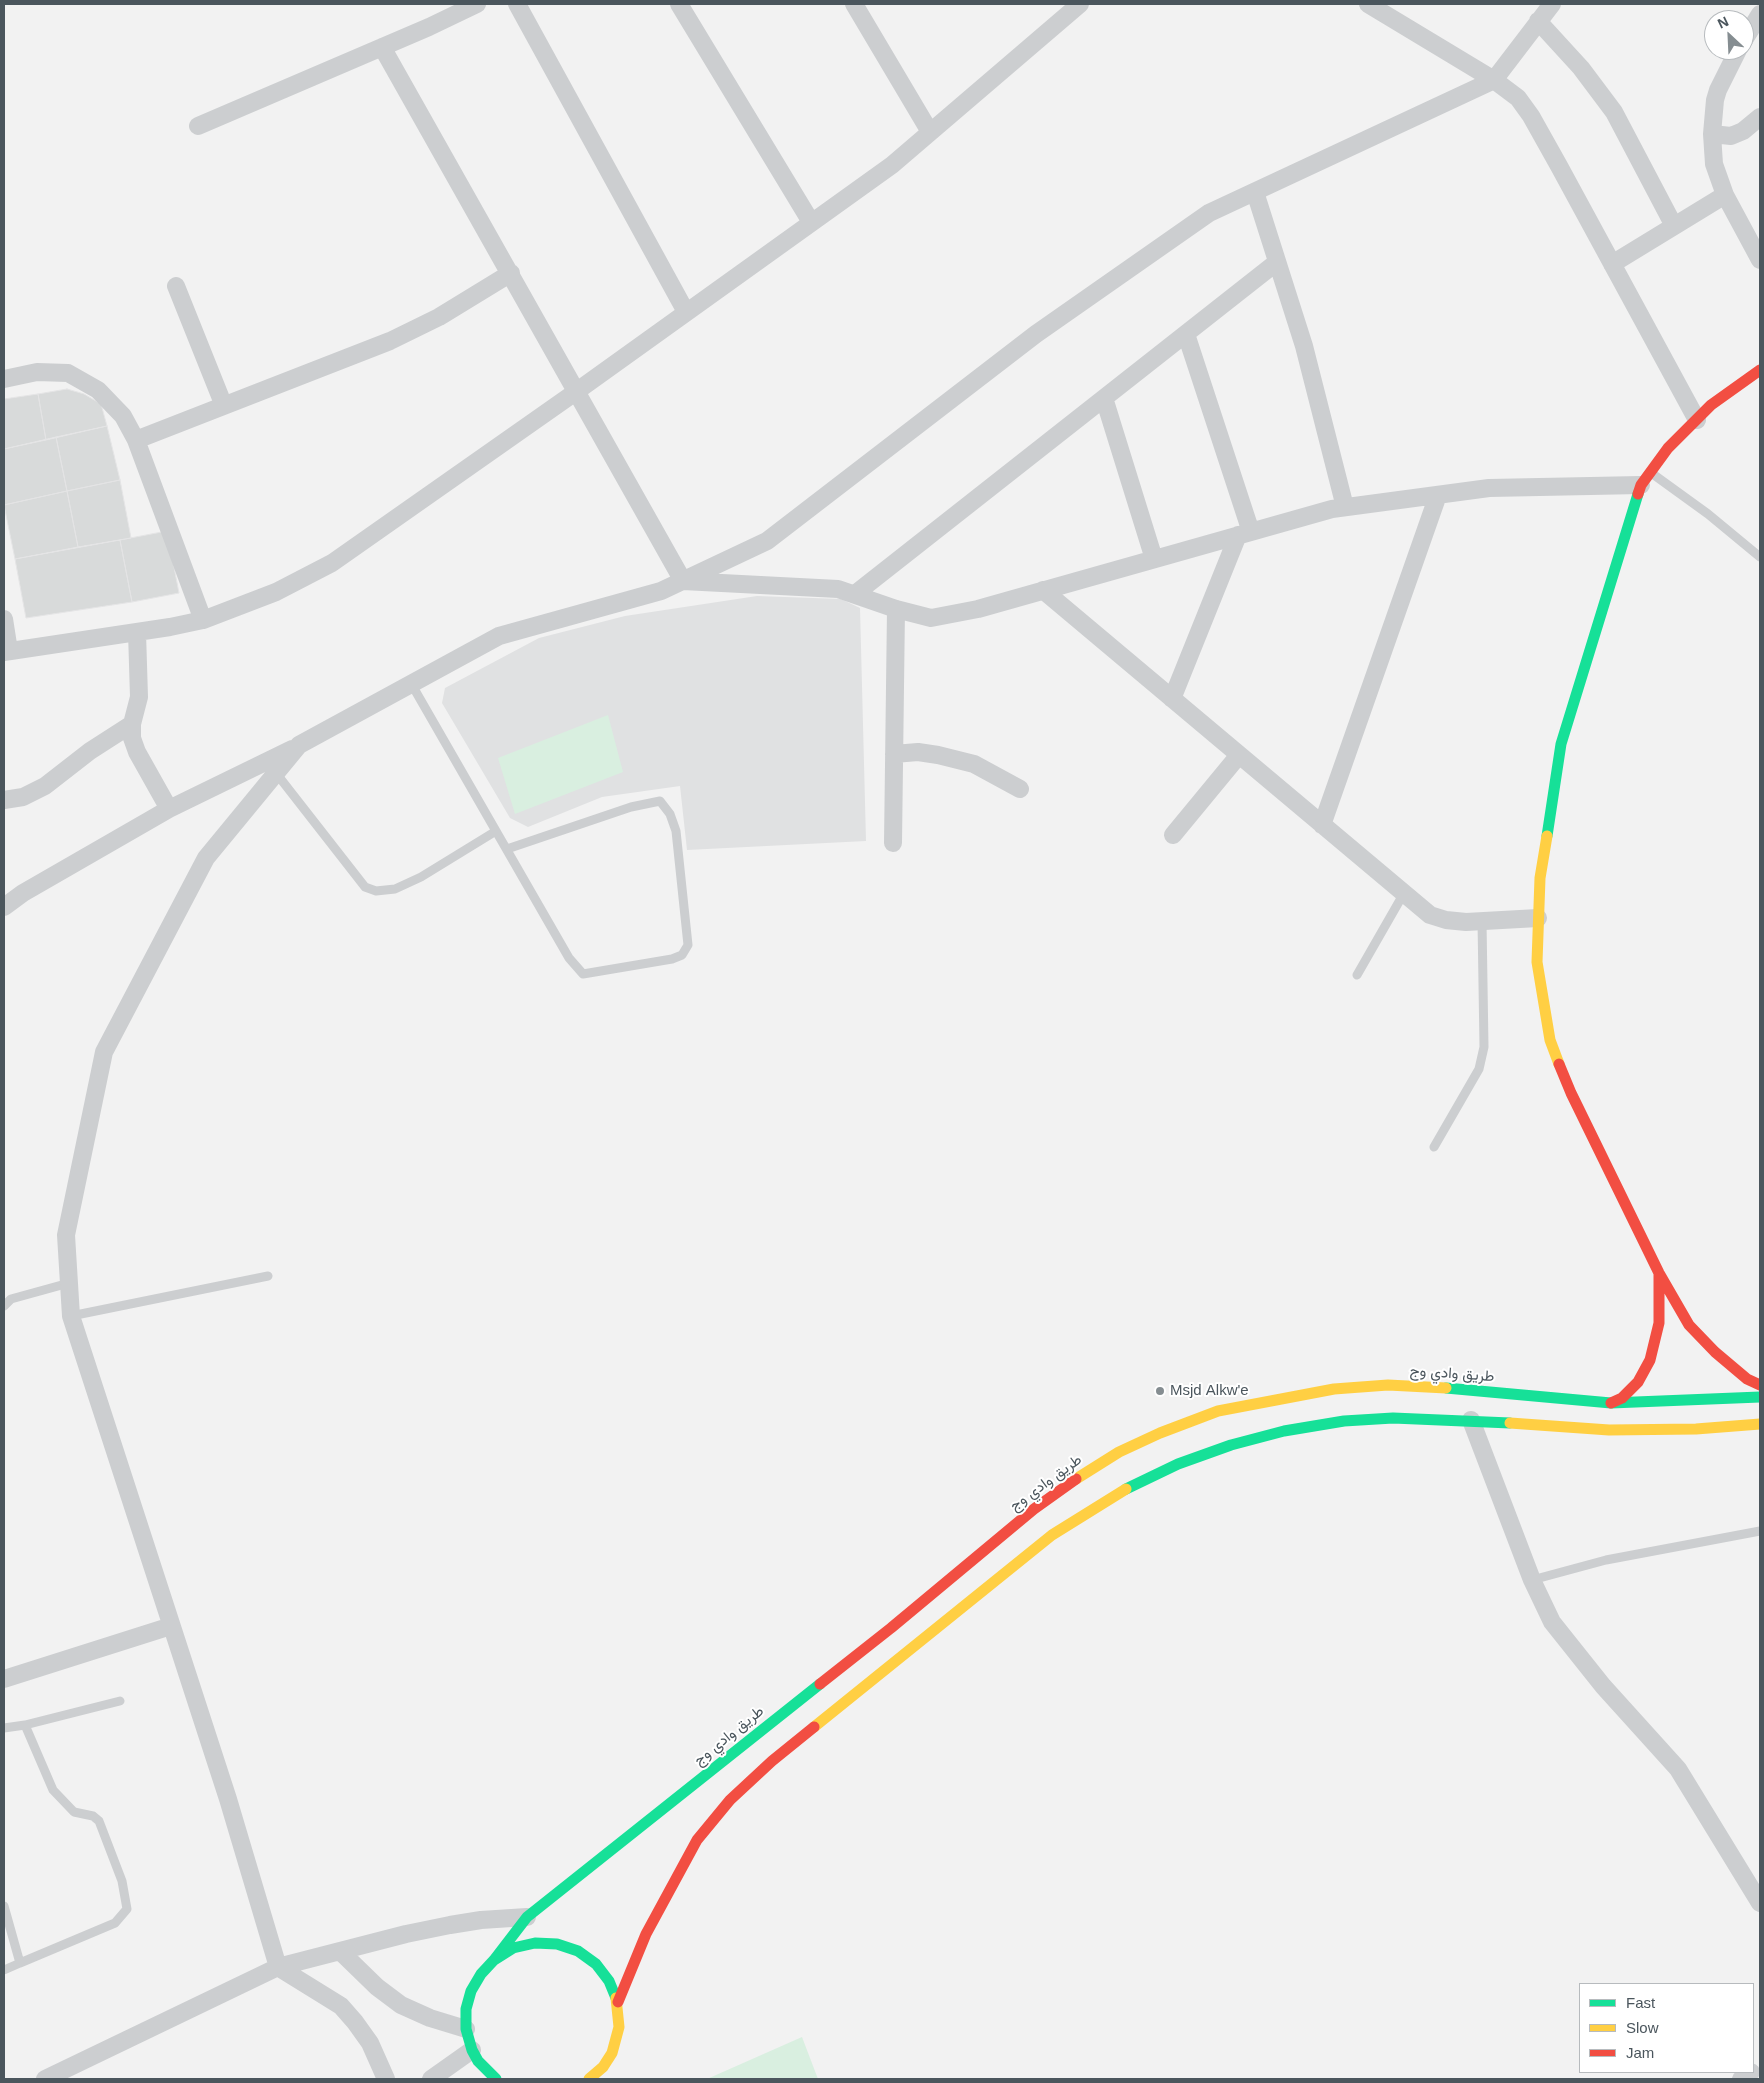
<!DOCTYPE html>
<meta charset="utf-8">
<style>
body{margin:0}
#map{position:relative;width:1764px;height:2083px;overflow:hidden;background:#f2f2f2;font-family:Helvetica,sans-serif}
canvas{display:block}
.frame{position:absolute;inset:0;border:5px solid #4b565d;pointer-events:none}
.legend{position:absolute;left:1579px;top:1983px;width:175px;height:90px;box-sizing:border-box;background:#fff;border:1px solid #b7bbbe;margin:0;padding:6px 9px;list-style:none;font-size:15px;color:#4b565d}
.legend li{display:flex;align-items:center;gap:10px;height:25px}
.legend b{width:25px;border:1px solid #b7bbbe}
.north{position:absolute;left:1704px;top:10px;width:50px;height:50px;box-sizing:border-box;background:#fff;border:1px solid #b7bbbe;border-radius:50%;rotate:335deg;font-size:14px;font-weight:700;line-height:20px;text-align:center;color:#4b565d}
.north::after{content:'';display:block;margin:auto;width:18px;height:22px;background:#858d91;clip-path:polygon(50% 0,100% 100%,50% 72%,0 100%)}
</style>
<div id="map">
<canvas width="1764" height="2083"></canvas>
<div class="frame"></div>
<ul class="legend">
<li><b style="height:6px;background:#16e098"></b>Fast</li>
<li><b style="height:6px;background:#ffcf43"></b>Slow</li>
<li><b style="height:6px;background:#f24e42"></b>Jam</li>
</ul>
<div class="north">N</div>
</div>
<script>
const c = document.querySelector('canvas').getContext('2d');
c.lineJoin = 'round';
function fill(path, color) { c.fillStyle = color; c.fill(path, 'evenodd'); }
const shape = rows => new Path2D(rows.map(r => 'M' + r).join(''));
function stroke(path, color, width, dash) { c.strokeStyle = color; c.lineWidth = width; c.lineCap = dash ? 'butt' : 'round'; c.setLineDash(dash || []); c.stroke(path); }
function drawText(font, color, halo, rows, align = 'center') {
  c.font = font + ' Helvetica,Vazirmatn,sans-serif'; c.lineWidth = 4; c.setLineDash([]); c.textBaseline = 'middle'; c.strokeStyle = halo; c.fillStyle = color; for (const [text, x, y, turn = 0] of rows) {
    c.save(); c.translate(x, y); c.rotate((+turn || 0) * Math.PI / 180); c.textAlign = isNaN(turn) ? turn : align; if (halo) c.strokeText(text, 0, 0); c.fillText(text, 0, 0); c.restore();
  }
}
fill(shape([
 [757,596,841,599,860,608,866,841,687,850,680,786,602,797,528,827,510,818,442,703,445,688,539,638,625,616]
]), '#e0e1e2');
fill(shape([
 [608,715,623,772,515,814,498,758],
 [802,2037,818,2079,707,2079]
]), '#d9efe0');
const building = shape([
 [67,389,84,394,101,404,107,426,46,440,38,394,67,389],
 [38,394,46,440,4,449,4,399,38,394],
 [107,426,120,480,67,491,56,437,107,426],
 [56,437,67,491,4,505,4,449,56,437],
 [120,480,131,538,78,547,67,491,120,480],
 [67,491,78,547,15,559,4,505,67,491],
 [167,531,179,593,132,602,120,540,167,531],
 [120,540,132,602,26,618,15,559,120,540]
]);
fill(building, '#d8dada');
stroke(building, '#e4e4e5', 1);
stroke(shape([
 [1650,472,1708,514,1760,557],
 [412,685,569,958,583,974,672,959,682,955,688,945,676,831,670,814,660,801,631,807,507,849],
 [276,773,365,887,376,891,395,889,421,877,496,831],
 [1357,975,1404,893],
 [1434,1147,1479,1069,1484,1047,1482,921],
 [4,1306,11,1299,69,1283],
 [71,1316,268,1276],
 [1532,1580,1606,1560,1760,1531],
 [4,1728,25,1725,120,1701],
 [4,1906,20,1963,4,1970],
 [20,1963,115,1923,127,1909,122,1881,99,1821,93,1816,74,1812,53,1790,25,1725]
]), '#ccced0', 9);
stroke(shape([
 [517,4,686,312],
 [679,4,811,222],
 [854,4,930,132],
 [1368,4,1494,80,1518,98,1531,116,1559,166,1697,420],
 [1538,21,1581,68,1614,112,1674,226],
 [1744,40,1760,14],
 [382,47,683,581,838,589,896,609,931,618,978,609,1332,509,1489,488,1641,485],
 [1738,50,1718,90,1715,100,1712,134,1714,164,1725,195,1760,260],
 [198,126,429,27,477,4],
 [1712,134,1731,136,1743,131,1760,117],
 [1255,192,1304,346,1345,507],
 [1612,264,1725,195],
 [176,286,224,406],
 [1186,334,1251,532],
 [4,379,37,372,68,373,98,390,123,416,136,440,203,620],
 [1104,398,1154,559],
 [136,440,390,341,439,317,511,273],
 [1043,590,1430,915,1446,920,1466,922,1538,918],
 [855,594,1277,262],
 [4,619,9,651],
 [137,632,139,697,132,724,132,738,137,752,169,809],
 [4,652,170,627,203,620,276,592,332,563,577,391,892,165,1080,4],
 [1172,699,1238,535],
 [894,754,918,752,938,755,974,764,1020,789],
 [4,800,23,797,45,786,90,751,132,724],
 [1322,825,1438,495],
 [1173,835,1239,755],
 [893,843,896,609],
 [4,907,23,893,169,809,292,749],
 [1471,1420,1532,1580,1552,1622,1603,1686,1678,1769,1760,1903],
 [4,1679,171,1626],
 [341,1952,377,1987,401,2005,430,2018,466,2029],
 [45,2079,278,1967,406,1934,450,1925,481,1920,527,1917],
 [386,2079,370,2043,355,2022,341,2006,278,1967,228,1799,71,1316,66,1235,104,1052,206,858,299,745,499,636,661,591,767,541,1036,334,1209,213,1494,80,1552,4],
 [431,2079,472,2050],
 [1741,2079,1751,2072]
]), '#ccced0', 18);
stroke(shape([
 [1547,836,1561,744,1638,494],
 [1446,1388,1611,1403,1760,1397],
 [1126,1489,1178,1464,1231,1445,1284,1431,1344,1421,1393,1418,1510,1423],
 [494,1960,527,1917,820,1684],
 [496,2079,478,2061,472,2050,466,2029,466,2009,471,1991,481,1974,494,1960,513,1948,535,1943,557,1944,578,1951,596,1964,609,1981,616,1998]
]), '#16e098', 11);
stroke(shape([
 [1547,836,1540,878,1537,962,1550,1040,1559,1064],
 [1510,1423,1609,1430,1696,1429,1760,1424],
 [1076,1479,1119,1452,1160,1433,1218,1411,1334,1389,1388,1385,1446,1388],
 [814,1727,1052,1535,1126,1489],
 [589,2079,603,2067,612,2053,619,2027,616,1998]
]), '#ffcf43', 11);
stroke(shape([
 [1638,494,1641,485,1668,448,1711,405,1760,370],
 [1559,1064,1571,1093,1659,1273,1689,1325,1715,1352,1747,1379,1760,1385],
 [1611,1403,1622,1398,1638,1382,1650,1360,1659,1323,1659,1274],
 [820,1684,891,1628,1034,1509,1076,1479],
 [618,2002,646,1934,697,1840,730,1800,772,1761,814,1727]
]), '#f24e42', 11);
for (const [x, y, r, color] of [
 [1160,1391,5,"#858d91"]
]) { const dot = new Path2D(); dot.arc(x, y, r, 0, 2 * Math.PI); c.fillStyle = color; c.fill(dot); stroke(dot, '#fff', 2); }
drawText('15px', '#4b565d', '#fff', [
 ["طريق وادي وج",1452,1374,4],
 ["طريق وادي وج",1046,1483,-36],
 ["طريق وادي وج",729,1736,-39]
]);
drawText('15px', '#4b565d', '#fff', [
 ["Msjd Alkw'e",1170,1391]
], 'left');
</script>
